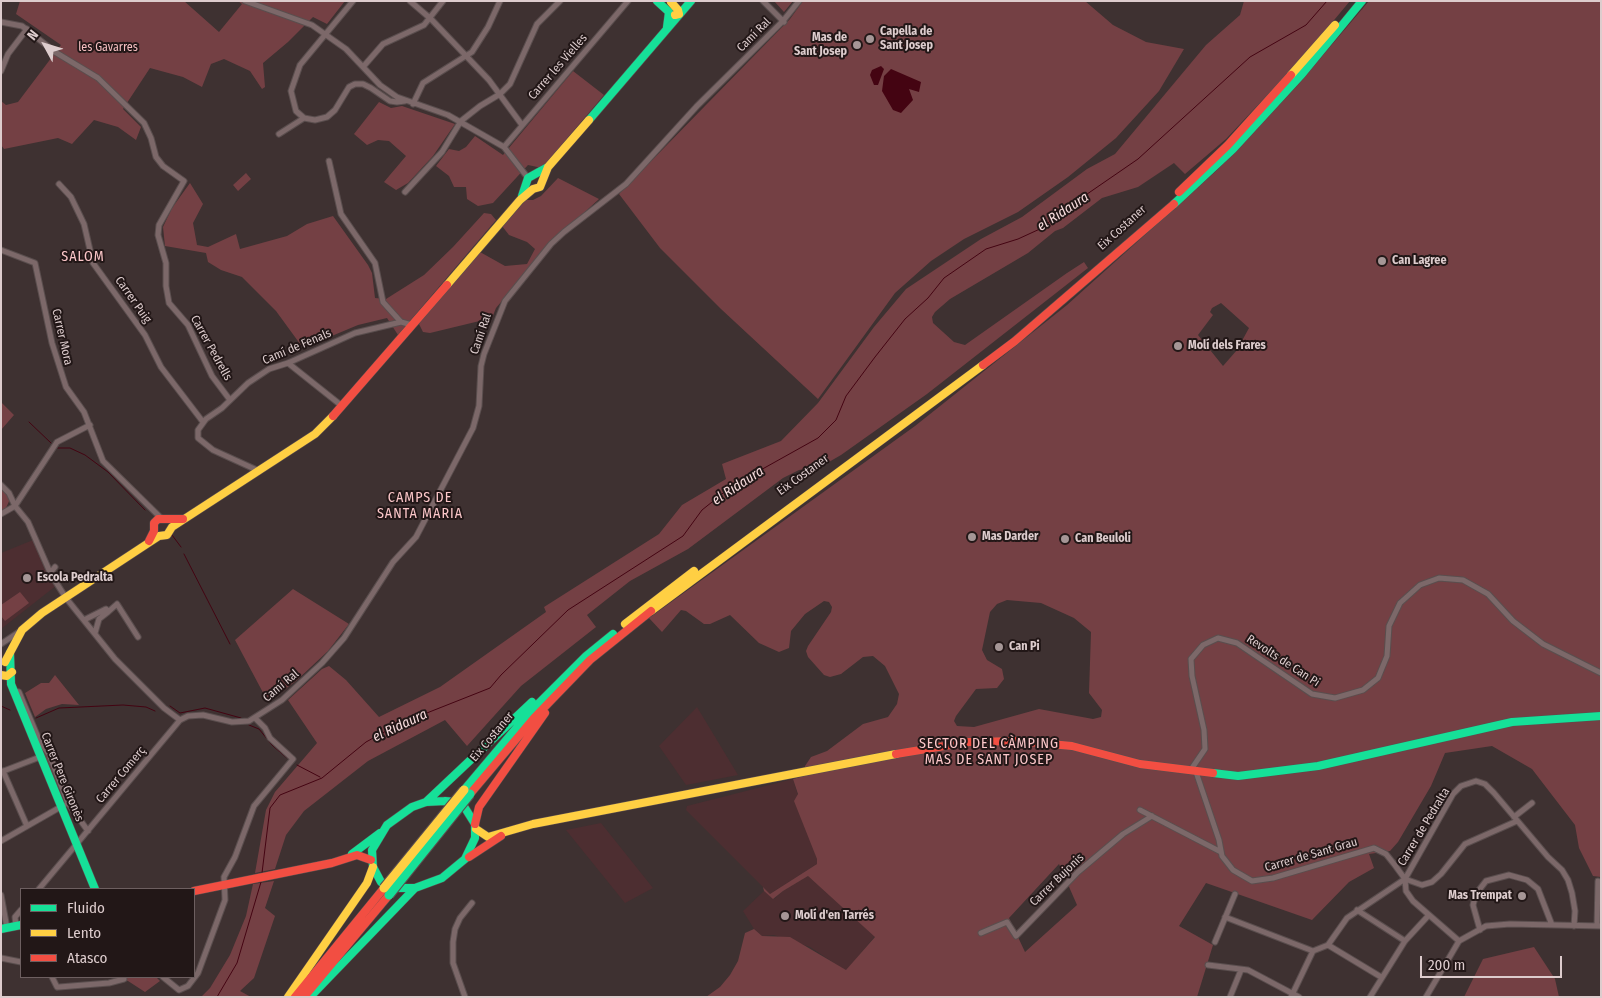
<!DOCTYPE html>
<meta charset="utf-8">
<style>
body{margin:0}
#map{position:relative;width:1602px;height:998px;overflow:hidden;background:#3e3131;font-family:"Fira Sans Condensed",sans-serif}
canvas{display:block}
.frame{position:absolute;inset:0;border:2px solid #ddcccd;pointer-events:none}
.legend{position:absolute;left:20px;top:888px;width:175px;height:90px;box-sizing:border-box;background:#221717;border:1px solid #6d5f60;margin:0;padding:6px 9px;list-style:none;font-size:15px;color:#ddcccd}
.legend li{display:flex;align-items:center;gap:10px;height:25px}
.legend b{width:25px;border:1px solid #6d5f60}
.north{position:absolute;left:20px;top:20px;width:50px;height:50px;-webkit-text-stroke:4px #221717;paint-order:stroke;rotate:309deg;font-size:14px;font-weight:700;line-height:20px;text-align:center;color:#ddcccd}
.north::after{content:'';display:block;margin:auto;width:18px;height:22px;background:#ddcccd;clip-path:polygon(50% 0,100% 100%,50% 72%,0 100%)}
.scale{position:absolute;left:1420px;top:956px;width:142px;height:22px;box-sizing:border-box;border:2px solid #ddcccd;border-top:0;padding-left:6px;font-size:15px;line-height:18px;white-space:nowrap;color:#ddcccd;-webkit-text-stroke:4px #221717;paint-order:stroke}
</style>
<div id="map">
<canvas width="1602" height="998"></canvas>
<div class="frame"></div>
<ul class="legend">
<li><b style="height:6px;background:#16e098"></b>Fluido</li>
<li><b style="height:6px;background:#ffcf43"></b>Lento</li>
<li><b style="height:6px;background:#f24e42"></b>Atasco</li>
</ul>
<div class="north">N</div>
<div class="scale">200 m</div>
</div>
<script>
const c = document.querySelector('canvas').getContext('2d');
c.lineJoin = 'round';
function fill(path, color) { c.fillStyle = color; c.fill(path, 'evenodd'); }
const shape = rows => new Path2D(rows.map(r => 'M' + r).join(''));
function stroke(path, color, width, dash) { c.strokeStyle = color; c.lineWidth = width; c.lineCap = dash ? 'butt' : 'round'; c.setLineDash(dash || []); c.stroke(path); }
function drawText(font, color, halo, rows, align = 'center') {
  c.font = font + ' "Fira Sans Condensed",sans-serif'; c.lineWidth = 4; c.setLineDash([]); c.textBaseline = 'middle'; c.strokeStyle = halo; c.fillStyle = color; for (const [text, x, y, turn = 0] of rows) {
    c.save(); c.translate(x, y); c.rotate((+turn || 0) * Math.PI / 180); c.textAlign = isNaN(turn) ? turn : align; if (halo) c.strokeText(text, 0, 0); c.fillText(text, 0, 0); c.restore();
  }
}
fill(shape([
 [33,540,57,585,1,629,1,553],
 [697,707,738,775,686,785,659,746],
 [793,779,817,859,817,864,770,894,686,810,687,806],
 [601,823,653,888,625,903,566,830],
 [808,876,875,936,846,971,810,947,774,935,762,936,754,929,743,911,764,891,774,899,783,891]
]), '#4d2e31');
fill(shape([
 [20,1,184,1,219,32,242,4,238,1,345,1,327,24,313,17,288,42,263,63,265,87,262,89,250,71,224,59,211,64,202,87,183,77,150,68,123,109,141,127,136,140,118,127,94,120,72,144,58,138,4,149,1,145,1,101,6,105,18,102,61,45,16,14],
 [774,1,793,1,784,12],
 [803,1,1085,1,1113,25,1146,42,1184,49,1159,91,1116,138,1068,177,1018,212,964,239,931,261,895,293,818,399,721,309,660,248,619,194,790,19],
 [1244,1,1350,1,1304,56,1226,139,1185,174,1174,163,1138,187,1102,198,1063,228,1055,231,1028,253,950,299,935,312,932,317,933,323,954,342,965,345,1067,273,1084,262,1088,268,927,394,841,455,822,466,799,470,783,478,688,549,630,581,587,615,596,627,521,686,467,746,445,720,368,761,304,811,286,835,275,869,255,873,266,810,275,792,317,743,288,700,322,669,329,666,346,680,379,717,440,687,546,612,544,607,659,534,682,505,726,479,722,464,781,441,818,403,874,327,906,289,981,239,1022,217,1087,169,1115,154,1206,45,1240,15],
 [1369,1,1601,1,1601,877,1593,876,1579,848,1575,825,1532,769,1492,746,1445,753,1431,786,1398,842,1390,851,1369,854,1374,868,1349,882,1312,920,1206,883,1179,926,1213,945,1197,997,706,997,720,987,730,975,738,961,745,933,754,929,762,936,790,937,846,970,875,937,808,876,783,891,773,899,764,891,763,887,770,894,817,864,817,859,794,801,798,794,793,779,804,776,805,766,811,757,827,751,863,724,888,717,897,704,899,694,885,666,873,656,863,657,841,674,830,677,824,675,808,657,806,651,808,646,831,612,832,607,829,602,824,601,805,614,791,631,789,648,779,652,759,643,730,615,710,624,704,624,686,611,681,610,662,632,649,618,915,426,1067,305,1216,171,1295,88],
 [1221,303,1249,328,1237,350,1223,366,1198,335,1213,315,1210,312,1212,308],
 [1007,600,1041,603,1074,618,1091,632,1089,693,1102,710,1101,717,1093,719,1039,709,974,727,957,726,954,721,956,716,976,689,997,688,1004,679,1002,669,987,660,982,650,990,612,997,604],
 [1059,864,1077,905,1025,952,1009,918],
 [573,71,604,95,542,168,528,165,493,203,478,206,467,199,466,187,454,187,449,176,436,166,449,149,459,151,466,147,475,136,503,155],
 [379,102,391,108,402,106,455,124,433,156,408,183,396,190,384,182,406,156,389,141,378,140,367,145,354,134],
 [246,173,251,179,238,191,233,185],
 [558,178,599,199,549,245,496,308,492,318,430,333,423,332,419,324,421,320,480,252,505,266,527,264,535,249,527,242,509,235,502,226,526,200,533,200,541,196],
 [190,183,203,204,193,223,197,245,208,247,236,234,240,249,287,236,307,224,333,216,368,265,372,273,375,298,386,299,424,275,453,247,484,213,491,214,496,220,398,335,387,318,358,325,303,348,276,311,242,277,221,270,208,262,206,253,165,246,163,227,172,208],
 [1,402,14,415,1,430],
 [1,487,10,499,6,508,1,511],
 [293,589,349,624,328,651,296,681,268,702,235,640],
 [20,592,29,603,5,621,1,616,1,605],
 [55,675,79,705,62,704,46,709,35,717,25,693,41,683,49,683],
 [39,746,46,754,65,802,62,803],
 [274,881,265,908,275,916,254,978,240,991,251,997,201,997,210,988,230,955,246,916,253,884],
 [1534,947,1555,979,1559,997,1464,997,1483,959],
 [112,977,156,977,160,981,145,992,128,981]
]), '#744044');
fill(shape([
 [881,66,884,69,878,85,874,85,870,75,872,70],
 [891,69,921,82,919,92,909,89,913,100,901,113,893,110,882,91,884,76]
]), '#440412');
stroke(shape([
 [29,422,51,443],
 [58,448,70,448,85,455,108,472,145,510],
 [172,535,181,547],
 [184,554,230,644],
 [1,706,10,710],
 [170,706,180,713,205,708,241,718],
 [36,718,59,708,123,705,146,707,155,711],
 [249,725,259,729,272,745,287,758],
 [297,765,320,777],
 [262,873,270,808,280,795,322,778,366,742,399,724,490,688,501,675,568,610,683,536,702,510,732,486,818,438,836,420,846,396,875,357,905,319,928,298,944,278,986,249,1018,239,1042,228,1061,212,1138,159,1250,57,1306,25,1327,1],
 [217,997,237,963,261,882]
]), '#440412', 1);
const street = shape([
 [245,1,312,25,346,49,380,85,397,97,448,115,504,147,528,178],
 [353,1,300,65,291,91,296,111,304,118,315,120,327,117,335,110,349,87,355,84,363,84,371,88,390,101,397,102,405,101],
 [410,1,431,19,489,80,522,125],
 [763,1,784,22],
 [1,22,22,26,55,52,98,78,144,123,151,138,156,157,163,166,184,181,159,225,158,235,166,263,166,286,169,303,188,325,212,376,230,400],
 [363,67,383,44,424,25,443,1],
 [1,71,8,54,27,29],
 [413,104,423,83,472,52,488,27,500,1],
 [279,134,304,118],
 [504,147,628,1],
 [329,161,341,214,375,263,383,302,401,322],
 [59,184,71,197,84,224,93,263,145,335,161,367,203,422],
 [405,192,442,152,461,121,480,106,500,94,510,84,537,24,560,1],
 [1,250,35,263,52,343,66,387,84,412,103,461,161,518],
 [288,363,342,406],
 [259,471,213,450,198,438,198,430,206,419,222,408,248,383,269,369,288,363,355,333,401,322,412,325],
 [1,485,9,493,15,506,28,522,49,570],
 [1,514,15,506,57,442,90,425],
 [55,567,51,572,52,576,66,598,115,659,164,708,180,720,188,716,203,715,232,722,249,721,282,700,322,663,344,638,393,562,416,537,473,428,479,406,481,366,484,354,505,301,551,244,564,232,626,184,697,106,783,21,799,1],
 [108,612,117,604,138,637],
 [84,620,106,609,108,612,99,619,95,633],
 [1,644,19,632],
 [14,691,19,692,40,742,49,754,68,803,88,831],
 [3,771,27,826],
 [1190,771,1205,749,1204,730,1192,676,1191,659,1203,645,1218,638,1237,643,1312,694,1335,698,1363,690,1378,678,1387,656,1389,626,1400,603,1420,585,1439,578,1463,580,1488,594,1513,621,1543,644,1601,673],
 [1,772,40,757],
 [1196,772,1219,840,1222,856,1233,870,1252,881,1273,878,1374,848,1386,854,1394,864,1405,879,1406,891,1413,901,1459,941],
 [1140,810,1221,852],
 [1514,817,1532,803],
 [1,841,64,805],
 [1405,879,1422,885,1432,882,1441,874,1465,844,1517,821],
 [39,889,180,720],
 [1,895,7,928],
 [1357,910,1405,941],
 [1225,917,1313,951],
 [16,926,15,917,21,910],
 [1597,926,1598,881],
 [1480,930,1473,905,1476,894,1486,881,1509,875,1527,880,1538,889,1552,925],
 [981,933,1007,922,1016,936,1078,872,1123,834,1152,816],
 [1215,942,1235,894],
 [1328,945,1347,918,1405,879,1453,794,1461,786,1476,781,1485,784,1494,793,1548,857,1562,870,1568,880,1572,893,1575,911,1574,926],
 [1328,945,1381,977],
 [1,958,21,962],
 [1208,965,1248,970,1299,997],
 [52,977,57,987],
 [163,977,179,990,188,986,198,973,225,900,224,877,235,857,254,806,293,759,270,738,265,728,255,718],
 [59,987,109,983,124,979],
 [465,997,453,963,453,942,455,929,460,918,472,903],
 [1230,997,1241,970],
 [1291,997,1313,951,1328,945],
 [1370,997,1405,941,1428,916],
 [1426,997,1459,941,1486,926,1510,924,1601,926]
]);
const fast = shape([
 [657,1,669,12,667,27],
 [589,120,691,1],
 [522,196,528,178,546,168],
 [1174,204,1233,149,1302,74,1362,1],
 [10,653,11,684,95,889],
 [1213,773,1238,776,1318,766,1512,722,1601,716],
 [464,790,529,713,586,656,613,634],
 [445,801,456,802,465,808,475,824,475,838,465,859,442,878,415,888,395,888,381,882,373,867,372,850,387,825,412,807,426,802,445,801],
 [426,802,532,702],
 [352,854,380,833],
 [1,929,21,925],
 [310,997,415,888]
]);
const slow = shape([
 [671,2,678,10,679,14,675,15],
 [1291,75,1335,25],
 [447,285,520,200,533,189,540,187,548,167,589,120],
 [651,611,983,365],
 [625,624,694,571],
 [5,662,22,630,42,613,159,536,167,535,172,527,315,434,333,416],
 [1,675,7,676,12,672],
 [476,829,488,837,533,824,896,754],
 [288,997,367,883,373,867]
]);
const jam = shape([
 [1179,192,1228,145,1291,75],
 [983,365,1015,341,1174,204],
 [333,416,447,285],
 [149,541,154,531,154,523,158,519,183,519],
 [896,754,969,742,1017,741,1072,746,1140,764,1213,773],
 [470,794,534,718,590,660,651,611],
 [475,824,479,807,545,713],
 [469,857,501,836],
 [194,891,332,863,357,855,371,860],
 [295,997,384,888],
 [304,997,389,895]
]);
stroke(street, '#5a4e4e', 7);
stroke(fast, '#5a4e4e', 9);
stroke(slow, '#5a4e4e', 9);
stroke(jam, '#5a4e4e', 9);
stroke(street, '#7c6869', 5);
stroke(fast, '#16e098', 8);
stroke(slow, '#ffcf43', 8);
stroke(jam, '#f24e42', 8);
const fastBridge = shape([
 [389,895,470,794]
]);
const slowBridge = shape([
 [384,888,464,790]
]);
stroke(fastBridge, '#5a4e4e', 11, []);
stroke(slowBridge, '#5a4e4e', 11, []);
stroke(fastBridge, '#16e098', 9);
stroke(slowBridge, '#ffcf43', 9);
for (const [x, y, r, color] of [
 [870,39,5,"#a59696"],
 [857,45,5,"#a59696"],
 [1382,261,5,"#a59696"],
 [1178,346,5,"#a59696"],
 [972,537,5,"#a59696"],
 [1065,539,5,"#a59696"],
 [27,578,5,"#a59696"],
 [999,647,5,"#a59696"],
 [1522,896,5,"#a59696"],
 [785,916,5,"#a59696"]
]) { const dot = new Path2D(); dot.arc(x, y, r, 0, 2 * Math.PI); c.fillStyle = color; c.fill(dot); stroke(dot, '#221717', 2); }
drawText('bold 12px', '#ddcccd', '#221717', [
 ["Capella de",880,32],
 ["Sant Josep",880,46],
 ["Mas de",847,38,"right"],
 ["Sant Josep",847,52,"right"],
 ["Can Lagree",1392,261],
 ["Molí dels Frares",1188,346],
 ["Mas Darder",982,537],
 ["Can Beuloli",1075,539],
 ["Escola Pedralta",37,578],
 ["Can Pi",1009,647],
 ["Mas Trempat",1512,896,"right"],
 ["Molí d'en Tarrés",795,916]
], 'left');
drawText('12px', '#ddcccd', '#221717', [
 ["Camí Ral",754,35,-45],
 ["Carrer les Vielles",558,67,-49],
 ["Eix Costaner",1122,228,-42],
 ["Carrer Puig",133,300,55],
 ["Camí Ral",481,334,-71],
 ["Carrer Mora",62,337,77],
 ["Camí de Fenals",297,347,-23],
 ["Carrer Pedrells",211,348,61],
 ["Eix Costaner",803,475,-36],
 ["Revolts de Can Pi",1283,661,33],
 ["Camí Ral",281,686,-40],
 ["Eix Costaner",492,737,-50],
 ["Carrer Comerç",121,775,-50],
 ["Carrer Pere Gironès",62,777,68],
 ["Carrer de Pedralta",1424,827,-59],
 ["Carrer de Sant Grau",1311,855,-16],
 ["Carrer Bujonis",1057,880,-44]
]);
drawText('12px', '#f5bfc1', '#221717', [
 ["les Gavarres",108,48]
]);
drawText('italic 14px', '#f8dcdd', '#221717', [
 ["el Ridaura",1063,212,-33],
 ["el Ridaura",738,486,-33],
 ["el Ridaura",400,726,-25]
]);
c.letterSpacing = '1px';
drawText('14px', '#fcc7c9', '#221717', [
 ["SALOM",83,257],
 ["CAMPS DE",420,498],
 ["SANTA MARIA",420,514],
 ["SECTOR DEL CÀMPING",989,744],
 ["MAS DE SANT JOSEP",989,760]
]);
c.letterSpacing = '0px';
</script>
